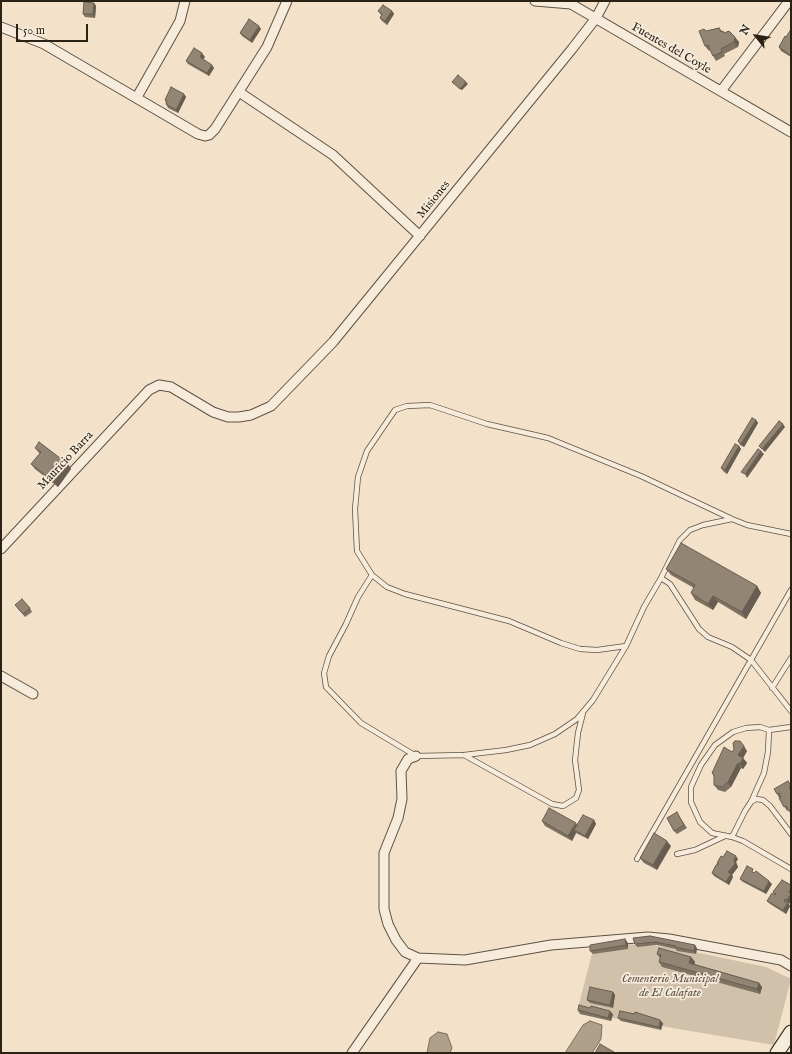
<!DOCTYPE html>
<style>
body{margin:0}
#map{position:relative;width:792px;height:1054px;overflow:hidden;background:#f3e1c9;font-family:"IM FELL English",serif}
canvas{display:block}
.frame{position:absolute;inset:0;border:2px solid #2b2216;pointer-events:none}
.north{position:absolute;left:736px;top:16px;width:40px;height:40px;-webkit-text-stroke:3px #f7ecdc;paint-order:stroke;rotate:300deg;font-size:11px;font-weight:700;line-height:16px;text-align:center;color:#2b2216}
.north::after{content:'';display:block;margin:auto;width:14px;height:18px;background:#2b2216;clip-path:polygon(50% 0,100% 100%,50% 72%,0 100%)}
.scale{position:absolute;left:16px;top:24px;width:72px;height:18px;box-sizing:border-box;border:2px solid #2b2216;border-top:0;padding-left:5px;font-size:12px;line-height:14px;white-space:nowrap;color:#2b2216;-webkit-text-stroke:3px #f7ecdc;paint-order:stroke}
</style>
<div id="map">
<canvas width="792" height="1054"></canvas>
<div class="frame"></div>
<div class="north">N</div>
<div class="scale">50 m</div>
</div>
<script>
const c = document.querySelector('canvas').getContext('2d');
c.lineJoin = 'round';
function fill(path, color) { c.fillStyle = color; c.fill(path, 'evenodd'); }
const shape = rows => new Path2D(rows.map(r => 'M' + r).join(''));
function stroke(path, color, width, dash) { c.strokeStyle = color; c.lineWidth = width; c.lineCap = dash ? 'butt' : 'round'; c.setLineDash(dash || []); c.stroke(path); }
function drawText(font, color, halo, rows, align = 'center') {
  c.font = font + ' "IM FELL English",serif'; c.lineWidth = 3.5; c.setLineDash([]); c.textBaseline = 'middle'; c.strokeStyle = halo; c.fillStyle = color; for (const [text, x, y, turn = 0] of rows) {
    c.save(); c.translate(x, y); c.rotate((+turn || 0) * Math.PI / 180); c.textAlign = isNaN(turn) ? turn : align; if (halo) c.strokeText(text, 0, 0); c.fillText(text, 0, 0); c.restore();
  }
}
fill(shape([
 [624,944,671,947,766,967,791,979,774,1045,577,1012,593,950]
]), '#d1c1ab');
const water = shape([
 [590,1021,602,1025,601,1039,592,1053,565,1053,583,1025,590,1021],
 [438,1032,447,1034,452,1048,450,1053,427,1053,430,1038,438,1032]
]);
fill(water, '#afa08c');
stroke(water, '#7a6e5d', 1);
const lane = shape([
 [372,575,358,597,346,624,329,656,324,673,326,687,361,723,416,756,464,755,506,750,530,745,555,734,577,719,593,700,626,646,644,607,661,578,670,584,699,629,708,637,732,647,751,660,791,711],
 [661,578,680,540,690,530,703,525,732,519],
 [626,646,597,650,580,649,561,643,509,621,405,594,387,587,372,575,357,551,355,509,358,477,367,451,395,410,407,406,430,405,487,424,548,438,641,476,732,519,747,525,791,534],
 [772,688,791,658],
 [464,755,552,804,563,806,576,798,579,790,575,760,578,733,583,713],
 [751,802,764,773,768,752,769,730],
 [791,834,770,806,763,800,756,799,751,802,745,811,732,837,743,841,791,869],
 [732,837,712,833,700,822,691,802,691,787,701,765,715,745,733,732,746,728,760,727,769,730,791,727],
 [677,854,695,850,725,836],
 [637,859,791,590]
]);
const street = shape([
 [535,1,571,4],
 [566,1,791,132],
 [1,27,44,44,198,134,205,136,209,135,215,129,267,47,287,1],
 [721,91,789,1],
 [239,92,333,155,420,236],
 [137,97,180,21,185,1],
 [1,549,149,390,159,385,171,387,213,412,228,417,239,417,251,415,271,406,333,342,572,49,596,18,605,1],
 [1,676,33,694],
 [416,756,408,759,401,771,402,799,398,818,384,853,384,909,388,924,396,940,405,952,418,958,465,960,551,945,648,937,669,939,781,960,791,966],
 [352,1053,418,958]
]);
const secondary = shape([
 [777,1053,791,1032]
]);
stroke(lane, '#5d5243', 6);
stroke(street, '#5d5243', 11);
stroke(secondary, '#2b2216', 15);
stroke(lane, '#f7ecdc', 4.5);
stroke(street, '#f7ecdc', 9);
stroke(secondary, '#f7ecdc', 13);
fill(shape([
 [94,3,96,6,95,18,85,17,83,14],
 [378,11,392,11,394,14,387,25,382,21,380,18,382,16],
 [719,28,722,31,739,42,738,47,724,54,725,56,716,61,713,56,710,50,709,51,705,46,704,29,706,31],
 [261,29,252,43,242,36,240,33],
 [791,32,791,57,781,51,779,47],
 [205,57,203,59,214,68,209,76,188,64,186,61],
 [184,94,186,97,178,113,168,108,166,104,166,103,165,100],
 [756,420,758,423,744,447,740,445,738,441],
 [739,446,741,449,727,474,724,472,721,468],
 [35,448,68,464,71,469,58,487,35,469,31,464,40,454],
 [666,569,757,586,761,593,746,619,718,602,713,610,695,600,691,593,694,588,671,575],
 [15,605,30,608,32,612,25,617],
 [747,751,743,758,747,763,743,769,741,768,731,787,725,792,718,790,714,785,714,777,712,773,732,752],
 [791,785,791,814,788,810,787,811,777,794],
 [679,816,687,828,677,834,674,831],
 [594,820,596,824,588,839,576,833,572,841,545,826,542,821,577,825],
 [671,846,657,870,644,863,640,858],
 [723,857,738,859,736,862,738,867,732,875,733,877,729,885,714,876,712,873,718,865,717,863],
 [755,872,772,884,766,894,743,882,740,879],
 [782,880,789,904,788,903,790,906,786,914,770,904,767,901,775,895,773,892],
 [633,938,697,948,696,954,677,951,676,949,657,945,637,947,635,944],
 [628,943,628,949,593,954,590,951],
 [657,954,691,957,695,962,694,964,759,983,762,987,760,994,662,967,659,962,660,958],
 [613,992,615,995,613,1008,590,1003,587,1000],
 [578,1010,613,1014,611,1021,580,1014],
 [618,1018,663,1023,661,1030,621,1021]
]), '#7e7263');
fill(shape([
 [94,3,96,6,95,18,93,14],
 [392,11,394,14,387,25,385,21],
 [259,26,261,29,252,43,250,40],
 [735,37,739,42,738,47,734,42],
 [202,53,205,57,202,61,200,57],
 [212,65,214,68,209,76,207,73],
 [466,82,468,84,462,90,460,89],
 [184,94,186,97,178,113,176,110],
 [756,420,758,423,744,447,741,444],
 [783,424,785,427,765,452,762,449],
 [739,446,741,449,727,474,725,470],
 [761,451,764,454,747,478,745,474],
 [68,464,71,469,58,487,54,482],
 [757,586,761,593,746,619,742,612],
 [713,596,718,602,713,610,708,604],
 [744,746,747,751,742,760,738,755],
 [743,758,747,763,743,769,740,764],
 [738,763,741,768,731,787,728,782],
 [594,820,596,824,588,839,585,836],
 [576,823,579,828,574,830,576,833,572,841,568,836],
 [667,841,671,846,657,870,653,865],
 [736,856,738,859,736,862,738,867,732,875,733,877,729,885,726,882,728,872],
 [769,881,772,884,766,894,764,891],
 [791,888,791,901,789,904,787,900,789,892],
 [788,903,790,906,786,914,783,910],
 [625,939,628,943,628,949,626,945],
 [695,945,697,948,696,954,694,951],
 [691,957,695,962,693,968,689,963],
 [759,983,762,987,760,994,757,989],
 [613,992,615,995,613,1008,610,1005],
 [610,1011,613,1014,611,1021,608,1018],
 [660,1020,663,1023,661,1030,659,1027]
]), '#675d50');
const building = shape([
 [84,2,94,3,93,14,83,14,84,2],
 [383,5,392,11,385,21,380,18,382,14,378,11,383,5],
 [249,19,259,26,250,40,240,33,249,19],
 [719,28,721,32,723,31,724,33,729,31,735,37,734,42,721,49,722,52,713,56,708,45,705,46,699,31,704,29,706,31,719,28],
 [790,31,791,32,791,56,779,47,785,36,786,37,790,31],
 [194,48,202,53,200,57,212,65,207,73,186,61,194,48],
 [458,75,466,82,460,89,452,82,458,75],
 [171,87,184,94,176,110,166,104,167,101,165,100,171,87],
 [752,418,756,420,741,444,738,441,752,418],
 [779,421,783,424,762,449,759,446,779,421],
 [39,442,68,464,54,482,31,464,41,452,35,448,39,442],
 [735,444,739,446,725,470,721,468,735,444],
 [758,449,761,451,745,474,741,472,758,449],
 [681,543,757,586,742,612,713,596,708,604,691,593,695,585,666,569,681,543],
 [22,599,30,608,23,614,15,605,22,599],
 [735,741,740,741,744,746,738,755,743,758,740,764,738,763,728,782,722,787,714,785,714,775,712,773,724,747,732,752,734,749,733,743,735,741],
 [788,781,791,786,789,787,791,790,791,810,789,811,786,806,784,807,779,798,781,797,779,793,777,794,774,789,788,781],
 [549,808,576,823,568,836,542,821,549,808],
 [677,812,684,825,674,831,667,818,677,812],
 [583,815,594,820,585,836,574,830,583,815],
 [654,833,667,841,653,865,640,858,654,833],
 [727,851,736,856,734,859,735,864,728,872,731,874,726,882,712,873,716,865,719,864,717,863,721,856,723,857,727,851],
 [747,866,753,869,752,872,754,873,756,871,769,881,764,891,740,879,747,866],
 [782,880,791,885,791,888,789,892,791,894,787,900,785,899,784,901,788,903,783,910,767,901,772,893,775,895,776,894,773,892,782,880],
 [650,936,695,945,694,951,675,947,676,946,655,942,635,944,633,938,650,936],
 [625,939,626,945,590,951,590,945,625,939],
 [659,948,691,957,689,963,759,983,757,989,659,962,661,955,657,954,659,948],
 [590,987,613,992,610,1005,587,1000,590,987],
 [579,1005,590,1008,591,1006,610,1011,608,1018,578,1010,579,1005],
 [620,1011,635,1014,635,1012,660,1020,659,1027,618,1018,620,1011],
 [600,1044,614,1052,614,1053,595,1053,600,1044]
]);
fill(building, '#938573');
stroke(building, '#675d50', 1);
drawText('12px', '#2b2216', '#f7ecdc', [
 ["Fuentes del Coyle",671,49,30],
 ["Misiones",434,200,-51],
 ["Mauricio Barra",66,461,-47]
]);
drawText('italic 12px', '#5d5243', '#f7ecdc', [
 ["Cementerio Municipal",670,980],
 ["de El Calafate",670,994]
]);
</script>
